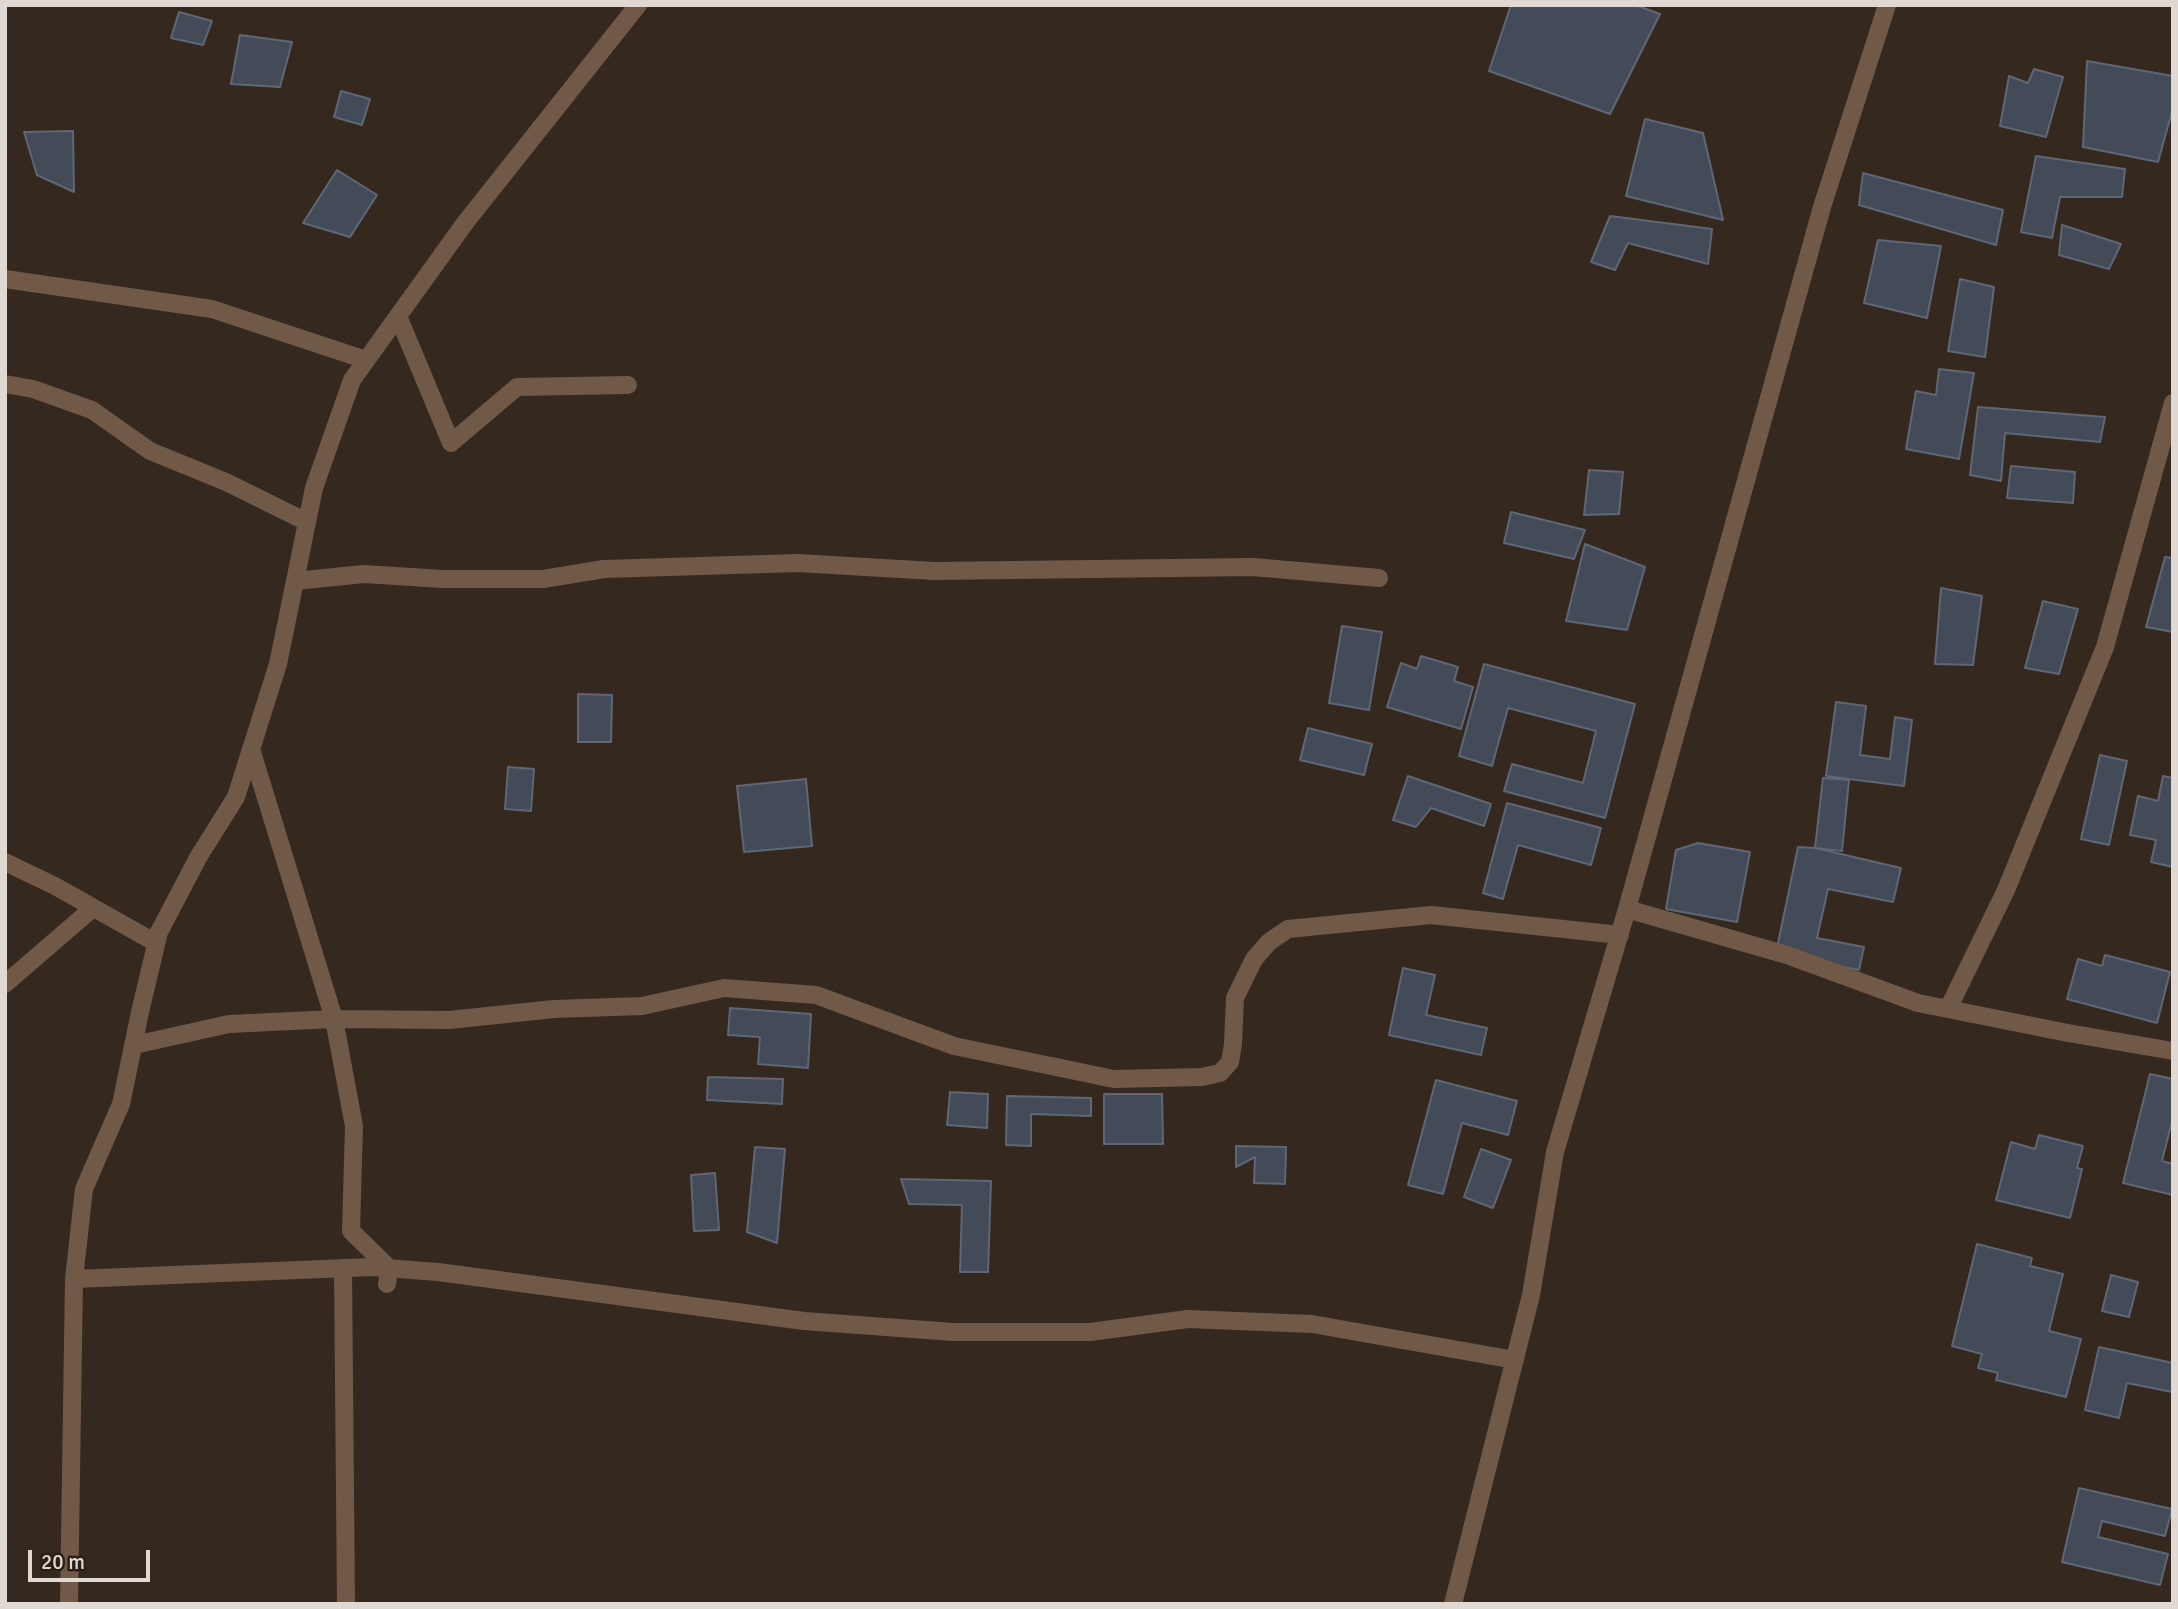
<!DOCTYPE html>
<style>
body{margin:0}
#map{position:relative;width:2178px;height:1609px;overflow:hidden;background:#35291f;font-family:Signika,sans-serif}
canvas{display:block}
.frame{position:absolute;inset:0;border:7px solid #e0d8d2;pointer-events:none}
.scale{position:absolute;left:28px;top:1550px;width:122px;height:32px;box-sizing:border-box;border:4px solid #e0d8d2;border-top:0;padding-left:9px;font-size:21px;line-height:24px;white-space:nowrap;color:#e0d8d2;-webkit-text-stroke:5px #2b1f16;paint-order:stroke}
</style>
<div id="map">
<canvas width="2178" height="1609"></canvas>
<div class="frame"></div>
<div class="scale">20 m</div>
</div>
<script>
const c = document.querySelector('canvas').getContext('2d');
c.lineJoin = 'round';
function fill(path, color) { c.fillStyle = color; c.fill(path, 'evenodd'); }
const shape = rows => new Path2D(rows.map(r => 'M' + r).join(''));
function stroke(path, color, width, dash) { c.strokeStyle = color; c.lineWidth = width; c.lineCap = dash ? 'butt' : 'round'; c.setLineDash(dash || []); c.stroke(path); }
const building = shape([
 [1511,5,1635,5,1660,14,1610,114,1489,71,1511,5],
 [179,12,212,21,203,45,171,38,179,12],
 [240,35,292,42,280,87,231,84,240,35],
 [2087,61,2173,76,2173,108,2158,162,2083,147,2087,61],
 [2034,69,2063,77,2046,137,2000,126,2009,76,2028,83,2034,69],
 [341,91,370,99,362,125,334,117,341,91],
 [1645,119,1703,133,1723,220,1626,196,1645,119],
 [73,131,74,192,37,175,24,132,73,131],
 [2036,156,2125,169,2122,197,2060,197,2052,238,2021,232,2036,156],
 [337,170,377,195,350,237,303,223,337,170],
 [1863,173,2003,210,1996,245,1859,205,1863,173],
 [1610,216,1712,229,1708,264,1628,243,1615,270,1591,262,1610,216],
 [2062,225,2121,244,2109,269,2059,255,2062,225],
 [1878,240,1941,246,1927,318,1864,303,1878,240],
 [1960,279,1994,287,1985,357,1948,351,1960,279],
 [1939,369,1974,373,1959,459,1906,449,1916,391,1936,395,1939,369],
 [1978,407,2105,417,2100,442,2005,433,2001,481,1970,475,1978,407],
 [2011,466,2075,472,2073,503,2007,498,2011,466],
 [1589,470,1623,472,1619,514,1584,515,1589,470],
 [1511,512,1585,530,1574,559,1504,543,1511,512],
 [1585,544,1645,567,1627,630,1566,621,1585,544],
 [2165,557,2173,558,2173,632,2146,627,2165,557],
 [1941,588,1982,596,1973,665,1935,664,1941,588],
 [2043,601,2078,609,2059,674,2025,668,2043,601],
 [1342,626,1382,632,1369,710,1329,703,1342,626],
 [1421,656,1458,667,1454,681,1473,687,1461,729,1387,707,1401,663,1417,669,1421,656],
 [1484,664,1635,704,1605,818,1504,791,1512,764,1583,783,1596,731,1508,708,1492,766,1459,756,1484,664],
 [578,694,612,695,611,742,578,742,578,694],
 [1836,702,1866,706,1860,755,1890,759,1895,717,1912,720,1904,786,1826,776,1836,702],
 [1308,728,1372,744,1364,775,1300,760,1308,728],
 [2100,755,2127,761,2109,845,2081,839,2100,755],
 [508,767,534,769,531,811,505,809,508,767],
 [1408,776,1491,804,1484,826,1431,808,1416,827,1393,820,1408,776],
 [2163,776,2173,778,2173,867,2151,862,2156,840,2130,835,2138,796,2158,801,2163,776],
 [1823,778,1849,780,1842,851,1815,848,1823,778],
 [806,779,812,846,744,852,737,786,806,779],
 [1507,803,1601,828,1591,865,1518,845,1503,899,1483,893,1507,803],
 [1698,843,1750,852,1737,922,1666,909,1676,850,1698,843],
 [1798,847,1815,848,1901,868,1893,902,1828,889,1817,938,1864,947,1859,970,1776,953,1798,847],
 [2105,955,2170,972,2157,1023,2067,999,2078,959,2102,966,2105,955],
 [1403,968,1435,975,1426,1015,1487,1028,1481,1055,1389,1035,1403,968],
 [730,1008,811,1014,808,1068,758,1064,760,1037,728,1035,730,1008],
 [2150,1074,2173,1079,2173,1117,2162,1161,2173,1164,2173,1195,2123,1183,2150,1074],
 [708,1077,783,1079,782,1104,707,1100,708,1077],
 [1436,1080,1517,1101,1508,1135,1462,1123,1443,1194,1408,1185,1436,1080],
 [950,1092,988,1094,987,1128,947,1125,950,1092],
 [1104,1094,1162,1094,1163,1144,1104,1144,1104,1094],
 [1007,1096,1091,1098,1091,1116,1031,1114,1031,1146,1006,1145,1007,1096],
 [2039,1135,2083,1146,2077,1168,2082,1169,2070,1218,1996,1200,2011,1142,2035,1149,2039,1135],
 [1236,1146,1286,1147,1285,1184,1254,1183,1255,1157,1236,1167,1236,1146],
 [755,1147,785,1149,777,1243,747,1232,755,1147],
 [1481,1149,1511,1160,1493,1208,1464,1197,1481,1149],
 [715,1173,719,1230,694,1231,691,1175,715,1173],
 [901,1179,991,1181,988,1272,960,1272,962,1205,909,1204,901,1179],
 [1977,1244,2032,1258,2030,1266,2063,1274,2049,1331,2081,1339,2066,1397,1996,1380,1998,1373,1978,1368,1982,1354,1952,1346,1977,1244],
 [2111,1275,2138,1282,2129,1317,2102,1311,2111,1275],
 [2099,1347,2173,1363,2172,1392,2127,1383,2119,1418,2085,1410,2099,1347],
 [2079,1488,2172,1509,2165,1536,2102,1521,2098,1537,2168,1554,2160,1585,2062,1562,2079,1488]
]);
fill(building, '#434a58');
stroke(building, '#5f6675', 2);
stroke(shape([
 [5,279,212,309,366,360],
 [398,316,451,443,517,387,628,385],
 [5,384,33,389,92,410,150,451,226,482,307,522],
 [295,581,364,574,443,579,543,579,604,569,798,563,934,571,1253,567,1379,578],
 [251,749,334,1019,354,1126,351,1231,389,1268,387,1284],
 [5,862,55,886,156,943],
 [1627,909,1787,955,1918,1003,2068,1033,2173,1051],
 [5,984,93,908],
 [1948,1009,2006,890,2105,647,2173,403],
 [134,1045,229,1024,334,1019,449,1020,554,1009,642,1006,724,988,816,995,954,1046,1114,1079,1202,1077,1220,1073,1230,1062,1233,1044,1235,998,1254,959,1269,942,1288,929,1431,915,1620,935],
 [343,1268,346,1604],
 [74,1279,372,1267,438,1272,804,1321,953,1332,1090,1332,1188,1319,1312,1324,1515,1360],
 [69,1604,74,1279,84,1189,121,1104,140,1012,159,932,199,856,236,797,278,664,314,488,352,380,465,223,638,5],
 [1453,1604,1531,1295,1555,1152,1627,909,1822,207,1887,5]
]), '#705947', 18);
</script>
